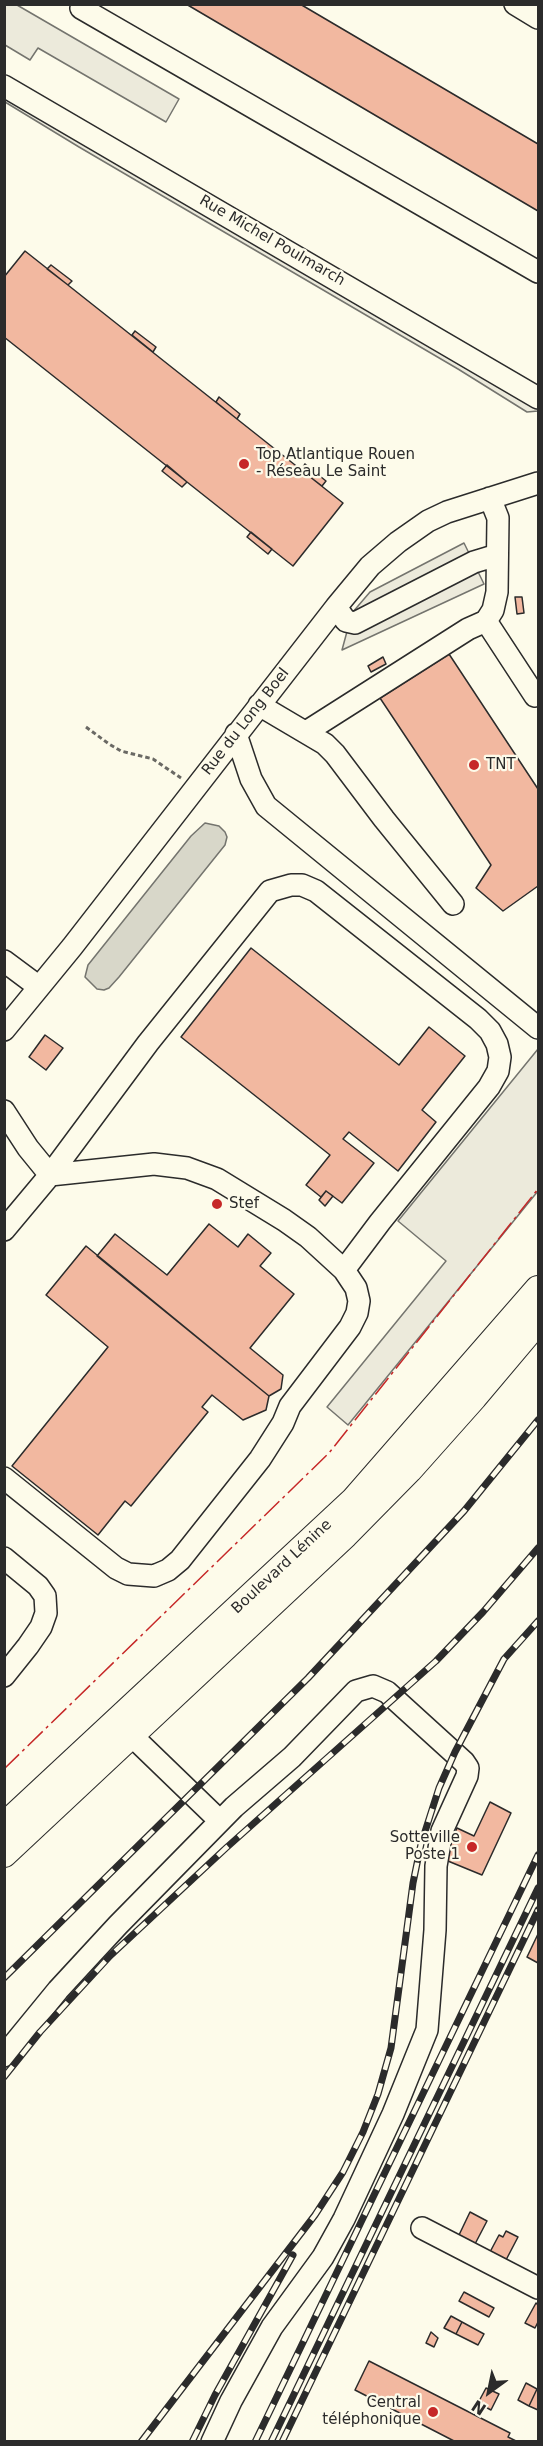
<!DOCTYPE html>
<meta charset="utf-8">
<style>
body{margin:0}
#map{position:relative;width:543px;height:2446px;overflow:hidden;background:#fdfbea;font-family:"DejaVu Sans",sans-serif}
canvas{display:block}
.frame{position:absolute;inset:0;border:6px solid #2b2b2b;pointer-events:none}
.north{position:absolute;left:459px;top:2362px;width:60px;height:60px;-webkit-text-stroke:4px #fdfbea;paint-order:stroke;rotate:213deg;font-size:16px;font-weight:700;line-height:24px;text-align:center;color:#2b2b2b}
.north::after{content:'';display:block;margin:auto;width:21px;height:27px;background:#2b2b2b;clip-path:polygon(50% 0,100% 100%,50% 72%,0 100%)}
</style>
<div id="map">
<canvas width="543" height="2446"></canvas>
<div class="frame"></div>
<div class="north">N</div>
</div>
<script>
const c = document.querySelector('canvas').getContext('2d');
c.lineJoin = 'round';
function fill(path, color) { c.fillStyle = color; c.fill(path, 'evenodd'); }
const shape = rows => new Path2D(rows.map(r => 'M' + r).join(''));
function stroke(path, color, width, dash) { c.strokeStyle = color; c.lineWidth = width; c.lineCap = dash ? 'butt' : 'round'; c.setLineDash(dash || []); c.stroke(path); }
function drawText(font, color, halo, rows, align = 'center') {
  c.font = font + ' "DejaVu Sans",sans-serif'; c.lineWidth = 4.5; c.setLineDash([]); c.textBaseline = 'middle'; c.strokeStyle = halo; c.fillStyle = color; for (const [text, x, y, turn = 0] of rows) {
    c.save(); c.translate(x, y); c.rotate((+turn || 0) * Math.PI / 180); c.textAlign = isNaN(turn) ? turn : align; if (halo) c.strokeText(text, 0, 0); c.fillText(text, 0, 0); c.restore();
  }
}
const parking = shape([
 [5,4,17,5,179,99,166,122,38,48,30,60,5,45,5,4],
 [4,94,538,406,538,411,527,412,458,369,79,147,5,102,4,94],
 [464,543,484,584,342,650,352,613,370,592,464,543],
 [538,1049,538,1191,348,1425,327,1407,446,1261,398,1221,538,1049]
]);
fill(parking, '#eceadb');
stroke(parking, '#74746e', 1.5);
const water = shape([
 [205,823,219,826,225,832,227,837,225,845,119,977,109,988,104,990,97,989,85,977,88,965,191,836,205,823]
]);
fill(water, '#d8d7c9');
stroke(water, '#74746e', 1.5);
const building = shape([
 [186,4,300,4,538,144,538,211,186,4],
 [25,251,343,503,293,566,4,337,4,277,25,251],
 [51,265,72,281,68,285,47,269,51,265],
 [135,331,156,347,153,352,132,335,135,331],
 [219,397,240,414,237,419,216,402,219,397],
 [305,464,326,481,322,486,301,470,305,464],
 [167,465,187,482,182,487,162,471,167,465],
 [251,532,272,549,268,554,247,537,251,532],
 [515,597,522,597,524,613,517,614,515,597],
 [449,654,538,789,538,886,503,911,476,888,491,865,380,698,449,654],
 [383,657,386,664,371,672,368,666,383,657],
 [251,948,399,1065,429,1027,465,1056,422,1110,436,1122,398,1171,349,1132,343,1139,374,1163,342,1203,326,1191,321,1197,306,1185,330,1155,181,1037,251,948],
 [45,1035,63,1048,46,1070,29,1057,45,1035],
 [326,1191,333,1196,325,1206,319,1200,326,1191],
 [209,1224,238,1247,248,1234,271,1253,260,1266,294,1294,250,1348,283,1375,281,1389,269,1396,97,1256,115,1234,167,1275,209,1224],
 [86,1246,269,1396,266,1410,243,1420,212,1395,202,1407,208,1412,131,1506,125,1501,98,1535,12,1466,108,1347,46,1295,86,1246],
 [490,1802,511,1813,482,1875,443,1859,457,1828,474,1836,490,1802],
 [538,1934,538,1963,527,1957,538,1934],
 [470,2212,487,2221,475,2244,459,2235,470,2212],
 [506,2231,518,2237,506,2260,490,2252,499,2235,503,2237,506,2231],
 [464,2292,494,2308,489,2317,459,2301,464,2292],
 [536,2303,538,2305,538,2322,535,2328,525,2323,536,2303],
 [451,2316,462,2322,456,2334,444,2328,451,2316],
 [462,2322,484,2334,478,2345,456,2334,462,2322],
 [431,2332,438,2338,434,2347,426,2343,431,2332],
 [369,2361,510,2433,508,2437,518,2442,456,2442,355,2390,369,2361],
 [526,2383,537,2389,529,2406,518,2400,526,2383],
 [486,2388,499,2394,491,2410,478,2403,486,2388],
 [537,2389,538,2390,538,2410,529,2406,537,2389]
]);
fill(building, '#f2b8a0');
stroke(building, '#2b2b2b', 1.5);
const minor = shape([
 [515,4,538,18],
 [81,8,538,272],
 [4,86,538,398],
 [490,498,498,518,497,592,493,610,486,621,535,696],
 [336,607,346,621,355,623,474,562,497,555],
 [259,705,325,744,335,754,384,819,453,904],
 [306,732,468,629,486,621],
 [236,734,251,779,266,806,538,1028],
 [4,961,39,987],
 [4,1030,72,947,336,607,370,566,398,542,428,521,447,512,538,483],
 [4,1111,28,1148,50,1175,148,1043,270,891,291,885,302,885,316,891,478,1019,490,1031,497,1044,500,1057,498,1071,489,1087,380,1222,344,1270],
 [4,1230,50,1175,154,1164,187,1168,217,1179,284,1220,308,1237,344,1270,356,1288,359,1301,357,1313,350,1327,290,1406,283,1423,260,1459,180,1560,168,1570,154,1576,128,1574,116,1568,4,1478],
 [4,1558,38,1586,45,1596,46,1613,41,1627,28,1646,4,1676],
 [131,1735,220,1821],
 [4,2056,58,1990,118,1925,234,1807,292,1757,356,1691,373,1686,387,1692,464,1762,468,1768,467,1776,442,1831,436,1866,435,1930,427,2030,393,2114,344,2219,323,2257,272,2327,231,2401,212,2442],
 [422,2228,538,2288]
]);
const major = shape([
 [4,1826,354,1500,538,1289],
 [4,1854,345,1535,409,1470,474,1397,538,1321]
]);
stroke(minor, '#2b2b2b', 24);
stroke(major, '#2b2b2b', 28);
stroke(shape([
 [86,727,109,744,121,751,153,759,181,778]
]), '#6a6964', 3, [4.5, 3]);
stroke(minor, '#fdfbea', 21);
stroke(major, '#fdfbea', 26);
const rail = shape([
 [4,1978,308,1678,464,1511,538,1420],
 [4,2077,40,2032,110,1956,226,1848,436,1661,483,1612,538,1548],
 [141,2442,315,2215,343,2172,363,2132,378,2094,391,2048,413,1883,421,1844,439,1788,455,1752,504,1659,538,1621],
 [192,2442,215,2395,293,2255],
 [255,2442,538,1855],
 [271,2442,538,1888],
 [282,2442,538,1910]
]);
stroke(rail, '#2b2b2b', 7);
stroke(rail, '#fdfbea', 4.5, [14]);
stroke(shape([
 [4,1769,329,1453,538,1189]
]), '#c62828', 1.5, [21, 4.5, 3, 4.5]);
for (const [x, y, r, color] of [
 [244,464,6,"#c62828"],
 [474,765,6,"#c62828"],
 [217,1204,6,"#c62828"],
 [472,1847,6,"#c62828"],
 [433,2412,6,"#c62828"]
]) { const dot = new Path2D(); dot.arc(x, y, r, 0, 2 * Math.PI); c.fillStyle = color; c.fill(dot); stroke(dot, '#fdfbea', 2); }
drawText('15px', '#2b2b2b', '#fdfbea', [
 ["Rue Michel Poulmarch",272,241,30],
 ["Rue du Long Boel",246,722,-52],
 ["Boulevard Lénine",282,1567,-43]
]);
drawText('15px', '#2b2b2b', '#fdfbea', [
 ["Top Atlantique Rouen",256,455],
 ["- Réseau Le Saint",256,472],
 ["TNT",486,765],
 ["Stef",229,1204],
 ["Sotteville",460,1838,"right"],
 ["Poste 1",460,1855,"right"],
 ["Central",421,2403,"right"],
 ["téléphonique",421,2420,"right"]
], 'left');
</script>
